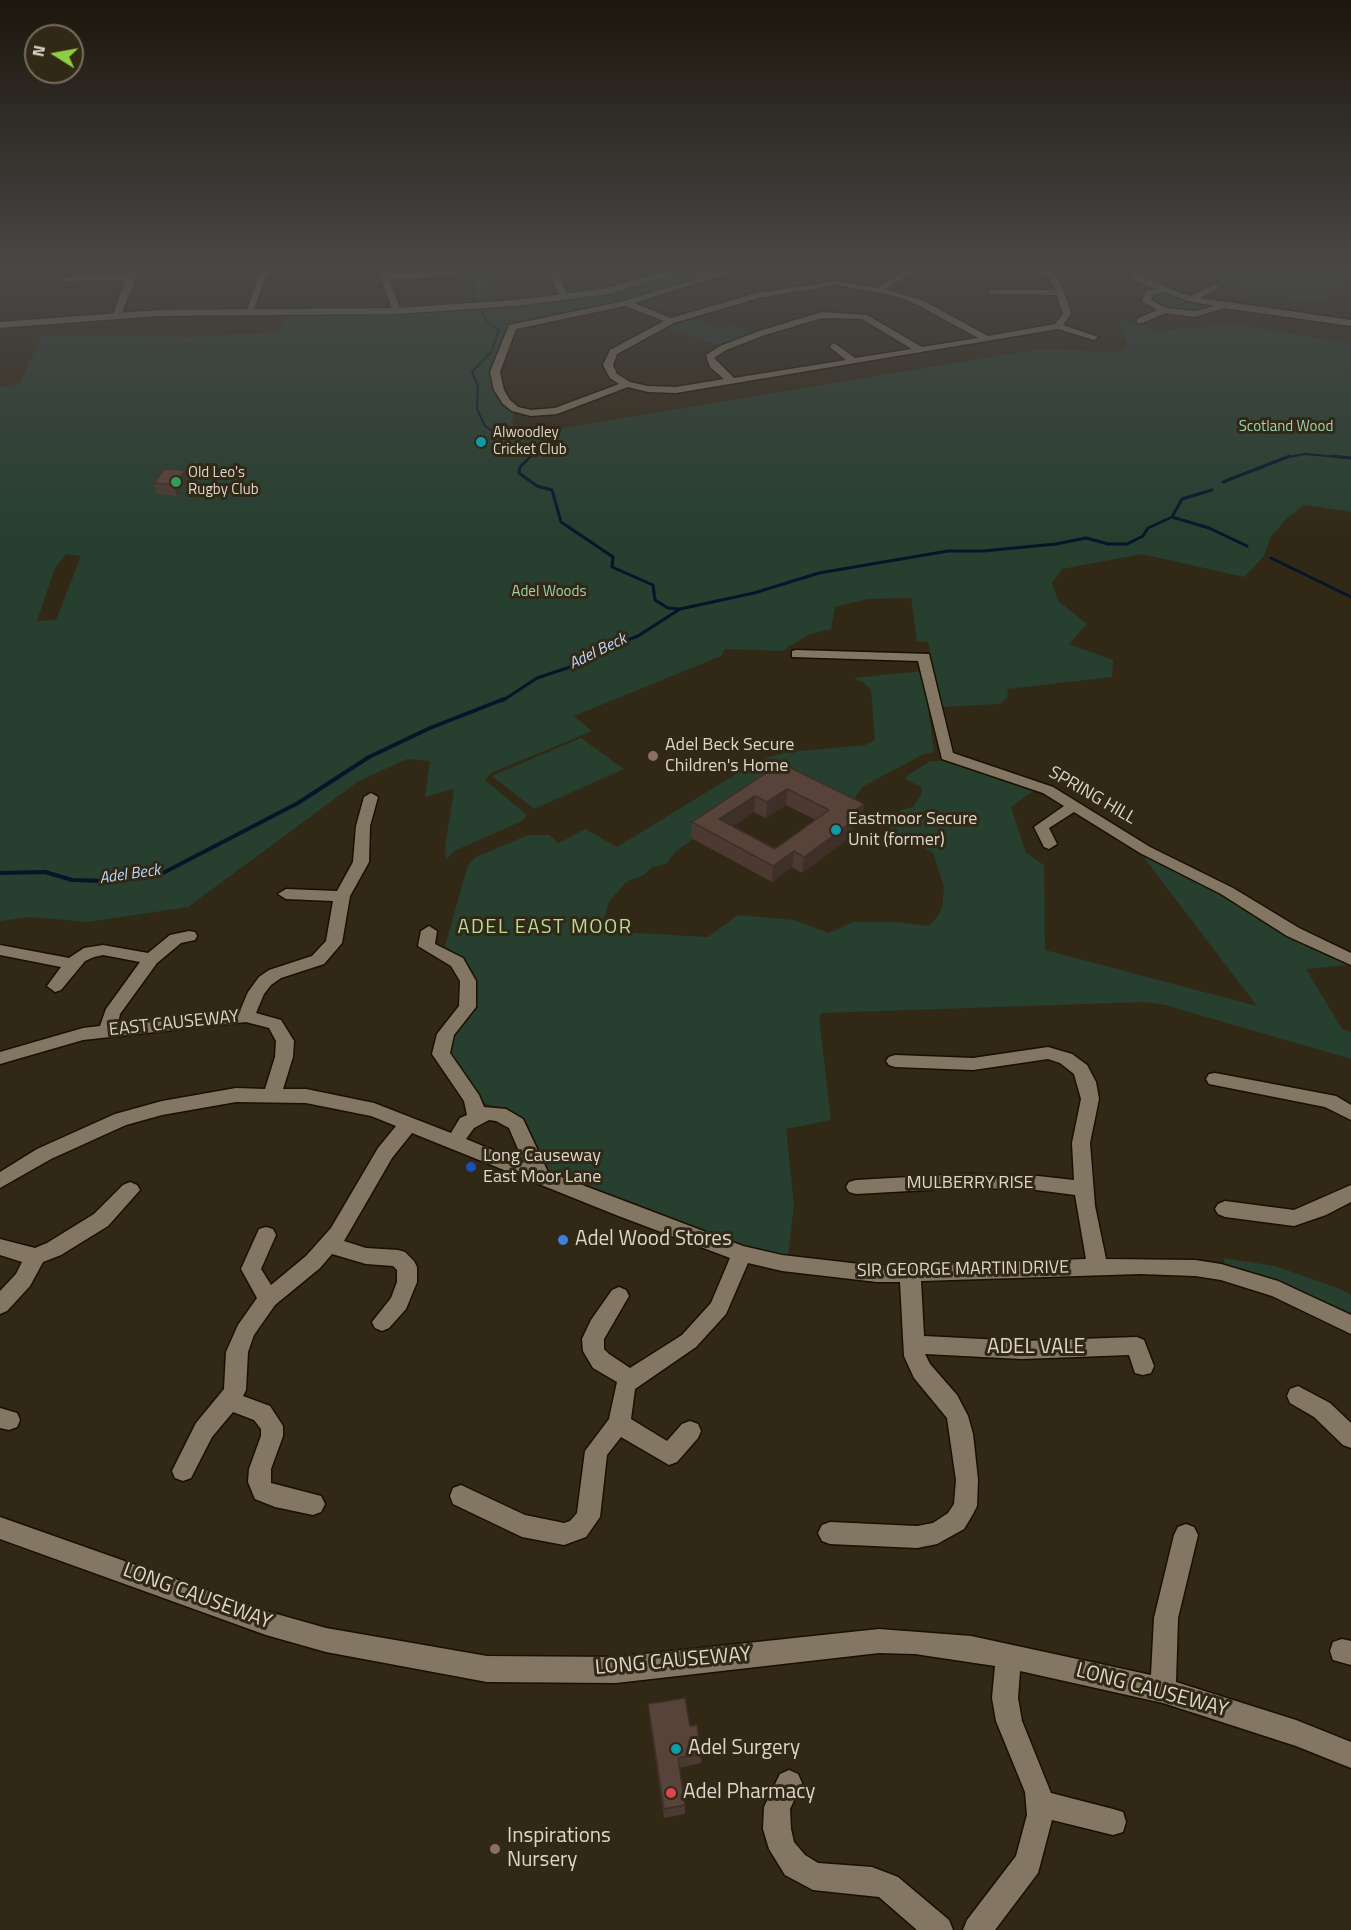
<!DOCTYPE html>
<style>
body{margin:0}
#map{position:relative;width:1351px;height:1930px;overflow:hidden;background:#322816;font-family:"Titillium Web",sans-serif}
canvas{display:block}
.north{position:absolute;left:24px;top:24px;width:60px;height:60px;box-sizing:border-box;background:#322816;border:2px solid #766e5e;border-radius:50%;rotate:281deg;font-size:16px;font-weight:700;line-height:24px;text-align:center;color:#ddd6cb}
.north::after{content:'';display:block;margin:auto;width:21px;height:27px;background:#8ece43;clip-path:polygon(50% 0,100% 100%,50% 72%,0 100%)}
</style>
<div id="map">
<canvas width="1351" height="1930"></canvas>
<div class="north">N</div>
</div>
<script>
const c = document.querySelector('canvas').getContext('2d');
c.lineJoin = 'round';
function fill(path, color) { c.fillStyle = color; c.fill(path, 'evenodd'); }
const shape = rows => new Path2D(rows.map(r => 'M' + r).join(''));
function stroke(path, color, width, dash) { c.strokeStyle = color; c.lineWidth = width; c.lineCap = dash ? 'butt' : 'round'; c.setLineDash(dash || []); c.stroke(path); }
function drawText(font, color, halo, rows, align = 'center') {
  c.font = font + ' "Titillium Web",sans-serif'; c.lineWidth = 6; c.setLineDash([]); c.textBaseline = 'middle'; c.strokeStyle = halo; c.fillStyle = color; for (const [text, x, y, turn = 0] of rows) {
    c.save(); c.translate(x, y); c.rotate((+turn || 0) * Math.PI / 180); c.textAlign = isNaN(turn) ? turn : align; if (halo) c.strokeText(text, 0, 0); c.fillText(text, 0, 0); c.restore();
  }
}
fill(shape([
 [468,268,481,268,488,304,477,305],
 [689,268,741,268,626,303,518,325,495,372,499,390,515,409,512,423,521,435,1039,349,1120,352,1129,346,1117,318,1158,331,1236,324,1351,344,1351,512,1305,505,1287,518,1271,537,1264,556,1244,577,1142,554,1062,569,1052,583,1058,601,1087,624,1069,644,1113,660,1112,677,1008,689,1007,698,1000,704,941,707,928,642,917,641,911,598,868,599,835,607,831,629,810,634,782,651,725,649,721,656,574,716,592,731,491,773,485,780,527,815,522,821,454,851,446,860,445,848,454,789,425,797,430,761,407,759,359,781,188,907,88,922,29,917,0,921,0,387,20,383,42,335,191,337,278,332,286,312,470,311,502,304,609,291],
 [66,554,81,556,56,620,37,621,55,568],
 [1164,268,1288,268,1349,281,1319,302,1247,293,1240,281,1189,274,1180,278],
 [1161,294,1209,306,1211,308,1198,312,1167,309,1151,301,1153,295],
 [692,319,720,328,731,324,755,333,720,346,668,328],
 [923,671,934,752,924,754,862,787,848,809,781,778,675,852,667,863,651,868,644,875,626,882,609,902,600,931,708,937,738,915,794,920,829,933,853,922,897,922,928,926,936,919,942,908,944,887,933,853,916,843,891,838,888,831,901,810,913,807,921,795,922,788,904,778,930,761,950,761,1036,789,1011,807,1026,853,1044,865,1045,950,1257,1006,1145,859,1149,855,1236,903,1309,948,1349,965,1306,969,1342,1029,1351,1032,1351,1059,1165,1005,1145,1002,822,1013,819,1017,831,1120,786,1129,794,1205,788,1256,732,1244,549,1170,525,1120,507,1108,486,1104,449,1053,453,1035,471,1007,464,960,445,946,467,868,474,858,528,835,549,835,559,843,585,829,617,847,759,760,788,752,865,745,875,740,871,690,863,682,853,678],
 [581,738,624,769,534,809,492,776],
 [1224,1258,1275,1266,1340,1289,1351,1295,1351,1314,1279,1280,1224,1264]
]), '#263f2f');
stroke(shape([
 [471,268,476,301,484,304],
 [484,311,482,315,489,324,499,330,491,352,472,372,478,386,477,409,485,426,502,437,500,445,534,453,529,458],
 [1284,458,1305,454,1349,458]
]), '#06162a', 2);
stroke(shape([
 [531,456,520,467,519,473,537,486,552,490,561,522,613,557,612,567,653,585,655,600,668,608,679,609],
 [1332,456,1351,458],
 [1223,482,1290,456],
 [1172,517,1209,528,1247,546],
 [1271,558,1351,597],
 [502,701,537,678,585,662,609,647,638,636,680,609,754,593,819,573,948,551,983,551,1056,544,1086,538,1108,544,1127,544,1143,536,1148,528,1172,517,1182,499,1212,490]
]), '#06162a', 3);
stroke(shape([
 [0,873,45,872,72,880,105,881,163,873,298,803,369,757,430,728,504,699]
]), '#06162a', 4);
const minor = shape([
 [130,268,137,270,136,277,121,315,117,318,113,315,125,280,63,281,59,279,63,277,127,275,130,268],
 [270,268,281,268,266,277,253,312,246,314,258,276,270,268],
 [377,268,385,268,387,274,450,272,454,274,450,276,389,279,401,311,397,314,393,311,377,268],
 [548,268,556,268,569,299,563,299,557,291,548,268],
 [732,268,745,268,634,303,671,318,757,293,836,281,876,288,911,268,921,268,885,289,924,301,988,336,1055,324,1063,314,1057,295,991,294,987,292,991,290,1055,290,1050,279,1038,268,1047,268,1058,278,1068,302,1071,314,1063,325,1098,337,1094,340,1058,329,676,393,648,392,628,387,557,414,531,416,512,411,503,404,494,390,490,372,509,325,624,301,732,268],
 [836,285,895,296,918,305,978,338,922,347,867,315,822,312,759,331,720,346,706,355,710,367,724,379,676,387,648,386,630,382,617,374,613,365,617,354,674,323,758,298,836,285],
 [625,306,664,321,610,350,603,365,610,378,619,384,555,408,531,410,518,407,510,400,504,390,500,372,516,329,625,306],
 [822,318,862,319,912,349,855,358,834,343,830,346,831,348,846,360,734,378,714,358,726,350,765,335,822,318],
 [1125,268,1134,268,1141,276,1180,293,1191,296,1216,284,1219,288,1200,298,1351,320,1351,326,1224,308,1195,317,1165,313,1143,323,1137,323,1137,319,1157,310,1142,301,1146,291,1156,289,1135,280,1125,268],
 [1163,292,1188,301,1215,306,1195,311,1166,308,1151,300,1153,295,1163,292],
 [1334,268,1351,269,1351,273,1335,270,1334,268],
 [796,650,929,654,953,753,1053,787,1150,847,1233,888,1299,928,1351,953,1351,965,1287,936,1221,894,1140,853,1074,812,1049,828,1057,844,1049,849,1044,847,1034,827,1064,806,1043,793,942,759,918,661,792,657,792,651,796,650],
 [371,793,378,797,370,826,369,862,350,896,342,943,324,964,281,978,271,985,264,994,256,1013,281,1020,294,1041,293,1057,283,1089,306,1089,374,1103,451,1133,460,1118,467,1115,464,1101,432,1054,437,1034,459,1006,460,981,451,966,418,946,421,931,429,926,437,931,435,944,463,958,476,981,476,1007,454,1035,450,1053,479,1095,484,1107,506,1109,523,1119,548,1172,743,1246,782,1255,877,1266,1086,1259,1075,1195,1029,1189,963,1188,856,1194,849,1192,846,1187,849,1182,856,1180,963,1174,1029,1175,1074,1180,1072,1143,1081,1099,1074,1074,1060,1063,1048,1059,973,1070,895,1067,889,1065,886,1061,889,1057,895,1055,973,1058,1048,1047,1072,1054,1087,1065,1096,1082,1099,1099,1090,1143,1095,1206,1106,1259,1195,1260,1221,1264,1278,1281,1351,1315,1351,1334,1272,1296,1221,1280,1195,1276,1140,1274,921,1281,924,1336,1022,1341,1137,1337,1144,1340,1154,1366,1151,1373,1143,1375,1135,1373,1129,1355,1022,1359,925,1354,930,1364,957,1395,968,1416,973,1434,978,1480,977,1506,973,1514,964,1529,937,1544,917,1548,830,1544,822,1541,818,1533,822,1525,830,1522,917,1526,933,1523,948,1513,954,1504,956,1480,947,1418,914,1378,904,1356,900,1282,877,1282,782,1271,748,1263,726,1314,696,1347,635,1389,631,1419,667,1441,682,1424,690,1421,698,1424,701,1431,698,1438,677,1462,669,1465,621,1437,607,1455,600,1517,586,1537,564,1545,522,1537,453,1504,450,1496,453,1488,461,1485,525,1515,564,1523,570,1521,577,1513,585,1451,609,1419,617,1382,593,1368,583,1351,582,1339,591,1320,612,1290,619,1287,626,1290,629,1296,604,1339,604,1349,609,1354,630,1368,682,1335,711,1303,730,1258,616,1215,412,1133,392,1158,344,1241,366,1248,398,1250,405,1252,414,1261,417,1267,417,1282,406,1309,389,1328,382,1331,375,1328,372,1322,391,1298,397,1282,397,1270,393,1266,366,1264,332,1254,320,1268,275,1305,254,1335,248,1352,246,1390,243,1396,270,1406,283,1426,283,1436,271,1469,271,1483,321,1496,325,1504,321,1512,313,1515,275,1507,255,1499,248,1482,249,1469,261,1436,261,1429,254,1420,233,1412,212,1437,191,1478,183,1481,175,1478,172,1471,196,1423,224,1389,226,1352,238,1325,257,1298,241,1269,259,1229,266,1227,273,1229,276,1235,261,1269,271,1285,306,1256,331,1228,378,1148,396,1126,371,1116,306,1103,236,1102,162,1115,126,1125,51,1159,0,1188,0,1172,37,1149,115,1114,162,1101,236,1088,265,1089,275,1057,276,1041,269,1028,246,1022,83,1040,0,1064,0,1052,83,1028,100,1026,106,1009,140,962,103,955,94,957,85,961,61,990,55,992,47,986,61,967,0,955,0,945,69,958,84,948,103,945,148,953,170,935,189,931,195,932,197,936,195,940,181,943,157,963,120,1014,118,1024,240,1011,248,992,259,977,269,970,312,956,326,941,333,901,286,899,278,894,286,889,337,891,353,862,356,826,364,797,371,793],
 [489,1120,496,1121,509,1128,524,1163,466,1139,474,1128,489,1120],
 [1215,1073,1336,1096,1351,1105,1351,1120,1325,1107,1209,1084,1206,1079,1209,1074,1215,1073],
 [130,1182,137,1185,140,1190,108,1226,61,1255,43,1262,30,1286,7,1311,0,1314,0,1291,16,1274,22,1262,0,1255,0,1239,35,1248,47,1243,94,1214,123,1185,130,1182],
 [1351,1185,1351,1202,1326,1215,1294,1226,1225,1217,1218,1214,1215,1209,1218,1204,1225,1201,1294,1210,1351,1185],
 [1298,1386,1330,1403,1351,1423,1351,1448,1343,1445,1314,1417,1290,1403,1287,1396,1290,1389,1298,1386],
 [0,1408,17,1413,20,1420,17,1427,9,1430,0,1428,0,1408],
 [0,1517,266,1611,326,1628,487,1656,616,1657,879,1629,971,1636,1151,1675,1154,1618,1174,1535,1178,1527,1186,1524,1194,1527,1198,1535,1178,1618,1176,1682,1296,1720,1351,1742,1351,1768,1296,1746,1163,1703,1020,1671,1018,1698,1022,1721,1051,1793,1113,1809,1123,1812,1126,1822,1123,1832,1113,1835,1052,1820,1038,1873,995,1930,963,1930,967,1920,1016,1856,1027,1815,1025,1792,996,1721,992,1698,995,1666,915,1654,879,1653,616,1683,487,1682,326,1652,266,1635,0,1539,0,1517],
 [1342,1639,1351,1641,1351,1665,1333,1660,1330,1651,1333,1642,1342,1639],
 [789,1770,798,1774,802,1783,790,1809,791,1829,794,1842,805,1855,818,1863,872,1867,898,1877,949,1920,953,1930,917,1930,879,1897,813,1890,785,1875,769,1849,763,1829,764,1807,780,1774,789,1770]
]);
const tertiary = shape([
 [677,268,694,268,609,294,515,306,397,314,158,316,0,328,0,322,158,310,397,308,515,300,608,288,677,268]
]);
stroke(minor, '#1a1002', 3);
stroke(tertiary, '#1a1002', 2);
fill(minor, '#837763');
fill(tertiary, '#837763');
fill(shape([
 [185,470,187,480,177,496,156,494,154,483],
 [781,763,864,804,862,821,852,828,851,837,802,873,792,867,772,882,691,838,692,822],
 [786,805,816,820,775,849,733,826,754,812,766,818],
 [648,1704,690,1726,701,1754,701,1763,679,1768,685,1805,685,1814,664,1818,649,1714]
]), '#4c3a32');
fill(shape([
 [185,470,187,480,177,496,174,485],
 [787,789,786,805,766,818,767,802],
 [755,796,754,812,719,835,719,819],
 [864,804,862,821,852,828,851,837,802,873,804,857,846,817],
 [794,851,792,867,772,882,773,866]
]), '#3e2f29');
const building = shape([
 [164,469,185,470,174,485,154,483,164,469],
 [781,763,864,804,846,817,853,821,804,857,794,851,773,866,692,822,781,763],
 [787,789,829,810,775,849,719,819,755,796,767,802,787,789],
 [685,1698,690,1726,697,1725,701,1754,678,1758,685,1805,664,1809,648,1704,685,1698]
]);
fill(building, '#58433a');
stroke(building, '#3e2f29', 1.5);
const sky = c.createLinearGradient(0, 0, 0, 538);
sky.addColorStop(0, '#1c160c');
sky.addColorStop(0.5, '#494847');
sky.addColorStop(1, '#49484700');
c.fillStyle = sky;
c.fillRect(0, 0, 1351, 538);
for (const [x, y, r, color] of [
 [481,442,6,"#0f9aa8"],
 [176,482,6,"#2e9e5b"],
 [653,756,6,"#8d6e63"],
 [836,830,6,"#0f9aa8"],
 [471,1167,6,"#1a4fb4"],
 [563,1240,6,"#3f7fe0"],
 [676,1749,6,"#0f9aa8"],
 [671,1793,6,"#e0444e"],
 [495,1849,6,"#8d6e63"]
]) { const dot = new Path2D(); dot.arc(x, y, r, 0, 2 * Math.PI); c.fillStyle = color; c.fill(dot); stroke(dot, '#322816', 2); }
drawText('15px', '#9cd3af', '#322816', [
 ["Scotland Wood",1286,427],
 ["Adel Woods",549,592]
]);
drawText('15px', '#ddd6cb', '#322816', [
 ["Alwoodley",493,433],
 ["Cricket Club",493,450],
 ["Old Leo's",188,473],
 ["Rugby Club",188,490]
], 'left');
drawText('italic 16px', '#bbd9fe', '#322816', [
 ["Adel Beck",598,652,-26],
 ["Adel Beck",130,875,-8]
]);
drawText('18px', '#ddd6cb', '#322816', [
 ["Adel Beck Secure",665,746],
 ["Children's Home",665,767],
 ["Eastmoor Secure",848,820],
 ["Unit (former)",848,841],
 ["Long Causeway",483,1157],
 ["East Moor Lane",483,1178]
], 'left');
drawText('18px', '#ddd6cb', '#322816', [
 ["SPRING HILL",1092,796,30],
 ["EAST CAUSEWAY",174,1024,-6],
 ["MULBERRY RISE",970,1184],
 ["SIR GEORGE MARTIN DRIVE",963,1270,-1]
]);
c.letterSpacing = '1.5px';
drawText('20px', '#b8dd98', '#322816', [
 ["ADEL EAST MOOR",545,928]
]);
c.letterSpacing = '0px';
drawText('21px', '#ddd6cb', '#322816', [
 ["Adel Wood Stores",575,1240],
 ["Adel Surgery",688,1749],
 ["Adel Pharmacy",683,1793],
 ["Inspirations",507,1837],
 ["Nursery",507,1861]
], 'left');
drawText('21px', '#ddd6cb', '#322816', [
 ["ADEL VALE",1036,1348],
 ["LONG CAUSEWAY",197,1597,20],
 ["LONG CAUSEWAY",673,1662,-5],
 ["LONG CAUSEWAY",1152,1691,15]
]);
</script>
